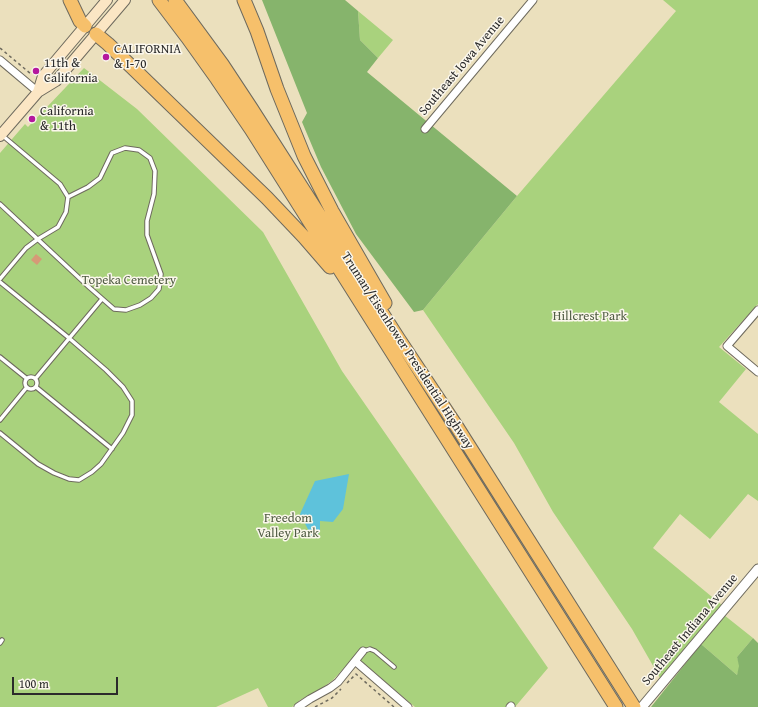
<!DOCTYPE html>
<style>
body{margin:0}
#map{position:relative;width:758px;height:707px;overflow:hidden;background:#ebe0bd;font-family:"Gentium Book Plus",serif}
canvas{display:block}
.scale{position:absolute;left:12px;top:677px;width:106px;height:18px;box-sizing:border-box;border:2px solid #2b2b2b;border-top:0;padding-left:5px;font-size:12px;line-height:14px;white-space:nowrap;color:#2b2b2b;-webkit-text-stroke:3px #fbf7ec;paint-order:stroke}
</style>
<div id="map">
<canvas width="758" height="707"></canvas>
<div class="scale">100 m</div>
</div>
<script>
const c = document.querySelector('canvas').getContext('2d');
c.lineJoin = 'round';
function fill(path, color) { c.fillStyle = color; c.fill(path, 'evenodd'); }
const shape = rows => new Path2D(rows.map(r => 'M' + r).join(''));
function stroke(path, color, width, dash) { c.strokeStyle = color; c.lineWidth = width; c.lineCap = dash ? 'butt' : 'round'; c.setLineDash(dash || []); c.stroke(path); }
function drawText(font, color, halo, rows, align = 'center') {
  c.font = font + ' "Gentium Book Plus",serif'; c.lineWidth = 3; c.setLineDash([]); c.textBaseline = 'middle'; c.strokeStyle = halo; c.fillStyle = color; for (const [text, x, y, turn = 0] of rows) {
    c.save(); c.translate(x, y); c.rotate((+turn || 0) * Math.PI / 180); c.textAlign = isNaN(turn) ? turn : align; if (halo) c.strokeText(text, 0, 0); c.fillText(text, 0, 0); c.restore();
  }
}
fill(shape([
 [663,0,758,0,758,304,719,347,746,369,719,402,758,434,758,501,748,494,710,539,680,514,653,548,723,606,660,678,632,629,553,512,514,443,423,310,517,196,676,11],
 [358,11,393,40,378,58,360,40],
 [84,68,137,109,263,232,342,371,548,668,515,707,415,707,355,656,333,680,322,688,300,700,292,707,268,707,258,688,216,707,0,707,0,153,25,124,28,127],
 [724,615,753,638,737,657,740,666,737,675,701,644]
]), '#a9d27d');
fill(shape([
 [262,0,345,0,358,11,360,40,378,58,367,72,517,196,423,310,414,312,356,234,321,167,302,122,307,113],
 [753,638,758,643,758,707,651,707,701,644,737,675,739,666,737,657]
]), '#86b46c');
fill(shape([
 [349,474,343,509,333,522,320,521,320,531,316,537,312,537,300,514,315,481]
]), '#5ec2db');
fill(shape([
 [36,254,42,259,37,265,31,260]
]), '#d69a77');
const service = shape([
 [0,204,90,288,114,309,126,310,140,305,151,298,159,289,161,274,147,235,147,221,154,194,155,171,150,158,139,150,125,148,112,153,100,178,88,187,68,197],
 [0,279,26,248,38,239,58,227,66,212,68,197,60,184,3,136],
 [0,282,69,338,106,370,123,387,132,401,132,415,123,433,101,464,92,472,79,480,69,479,54,473,38,464,0,433],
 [0,357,26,378],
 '25 383a6 6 0 1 1 12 0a6 6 0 1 1-12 0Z',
 [36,378,102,299],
 [36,387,112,449],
 [0,420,27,387],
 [0,643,2,640],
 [363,651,367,650,370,649,375,651,394,667]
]);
const minor = shape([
 [0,60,38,92],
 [425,129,533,0],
 [758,310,727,346,758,372],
 [355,661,408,707],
 [298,707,310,699,330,688,338,682,363,651],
 [510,707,511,706]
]);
const tertiary = shape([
 [642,707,758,569]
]);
const secondary = shape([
 [38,92,43,76,107,0],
 [0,136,38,92,56,81,125,0]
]);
const motorway = shape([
 [70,0,80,21,85,26],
 [159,0,187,37,217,79,251,129,616,707],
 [175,0,222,64,251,108,398,338,457,427,634,707],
 [244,0,257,31,277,89,304,156,332,211,385,303],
 [96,34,108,44,267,198,304,237,330,267]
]);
stroke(service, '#6e6a5e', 5.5);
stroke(minor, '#6e6a5e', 9);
stroke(tertiary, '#6e6a5e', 11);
stroke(secondary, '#6e6a5e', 12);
stroke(motorway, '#6e6a5e', 15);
stroke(shape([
 [0,48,31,74],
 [347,683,356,674,394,707],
 [315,707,332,698,341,689]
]), '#6e6a5e', 1.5, [3, 3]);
stroke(service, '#fff', 3.5);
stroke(minor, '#fff', 7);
stroke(tertiary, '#fff', 9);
stroke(secondary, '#fbe6c4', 10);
stroke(motorway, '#f6c06b', 13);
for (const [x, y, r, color] of [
 [106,57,4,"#b5179e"],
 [36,71,4,"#b5179e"],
 [32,119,4,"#b5179e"]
]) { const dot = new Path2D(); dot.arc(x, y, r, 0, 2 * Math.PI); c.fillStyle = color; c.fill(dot); stroke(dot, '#fbf7ec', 1.5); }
drawText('13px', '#2b2b2b', '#fbf7ec', [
 ["CALIFORNIA",114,50],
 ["& I-70",114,65],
 ["11th &",44,64],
 ["California",44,79],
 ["California",40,112],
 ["& 11th",40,127]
], 'left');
drawText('13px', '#2b2b2b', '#fbf7ec', [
 ["Southeast Iowa Avenue",462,66,-50],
 ["Truman/Eisenhower Presidential Highway",407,351,57],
 ["Southeast Indiana Avenue",690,630,-50]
]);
drawText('13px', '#515d44', '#fbf7ec', [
 ["Topeka Cemetery",129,281],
 ["Hillcrest Park",590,317],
 ["Freedom",288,519],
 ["Valley Park",288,534]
]);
</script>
